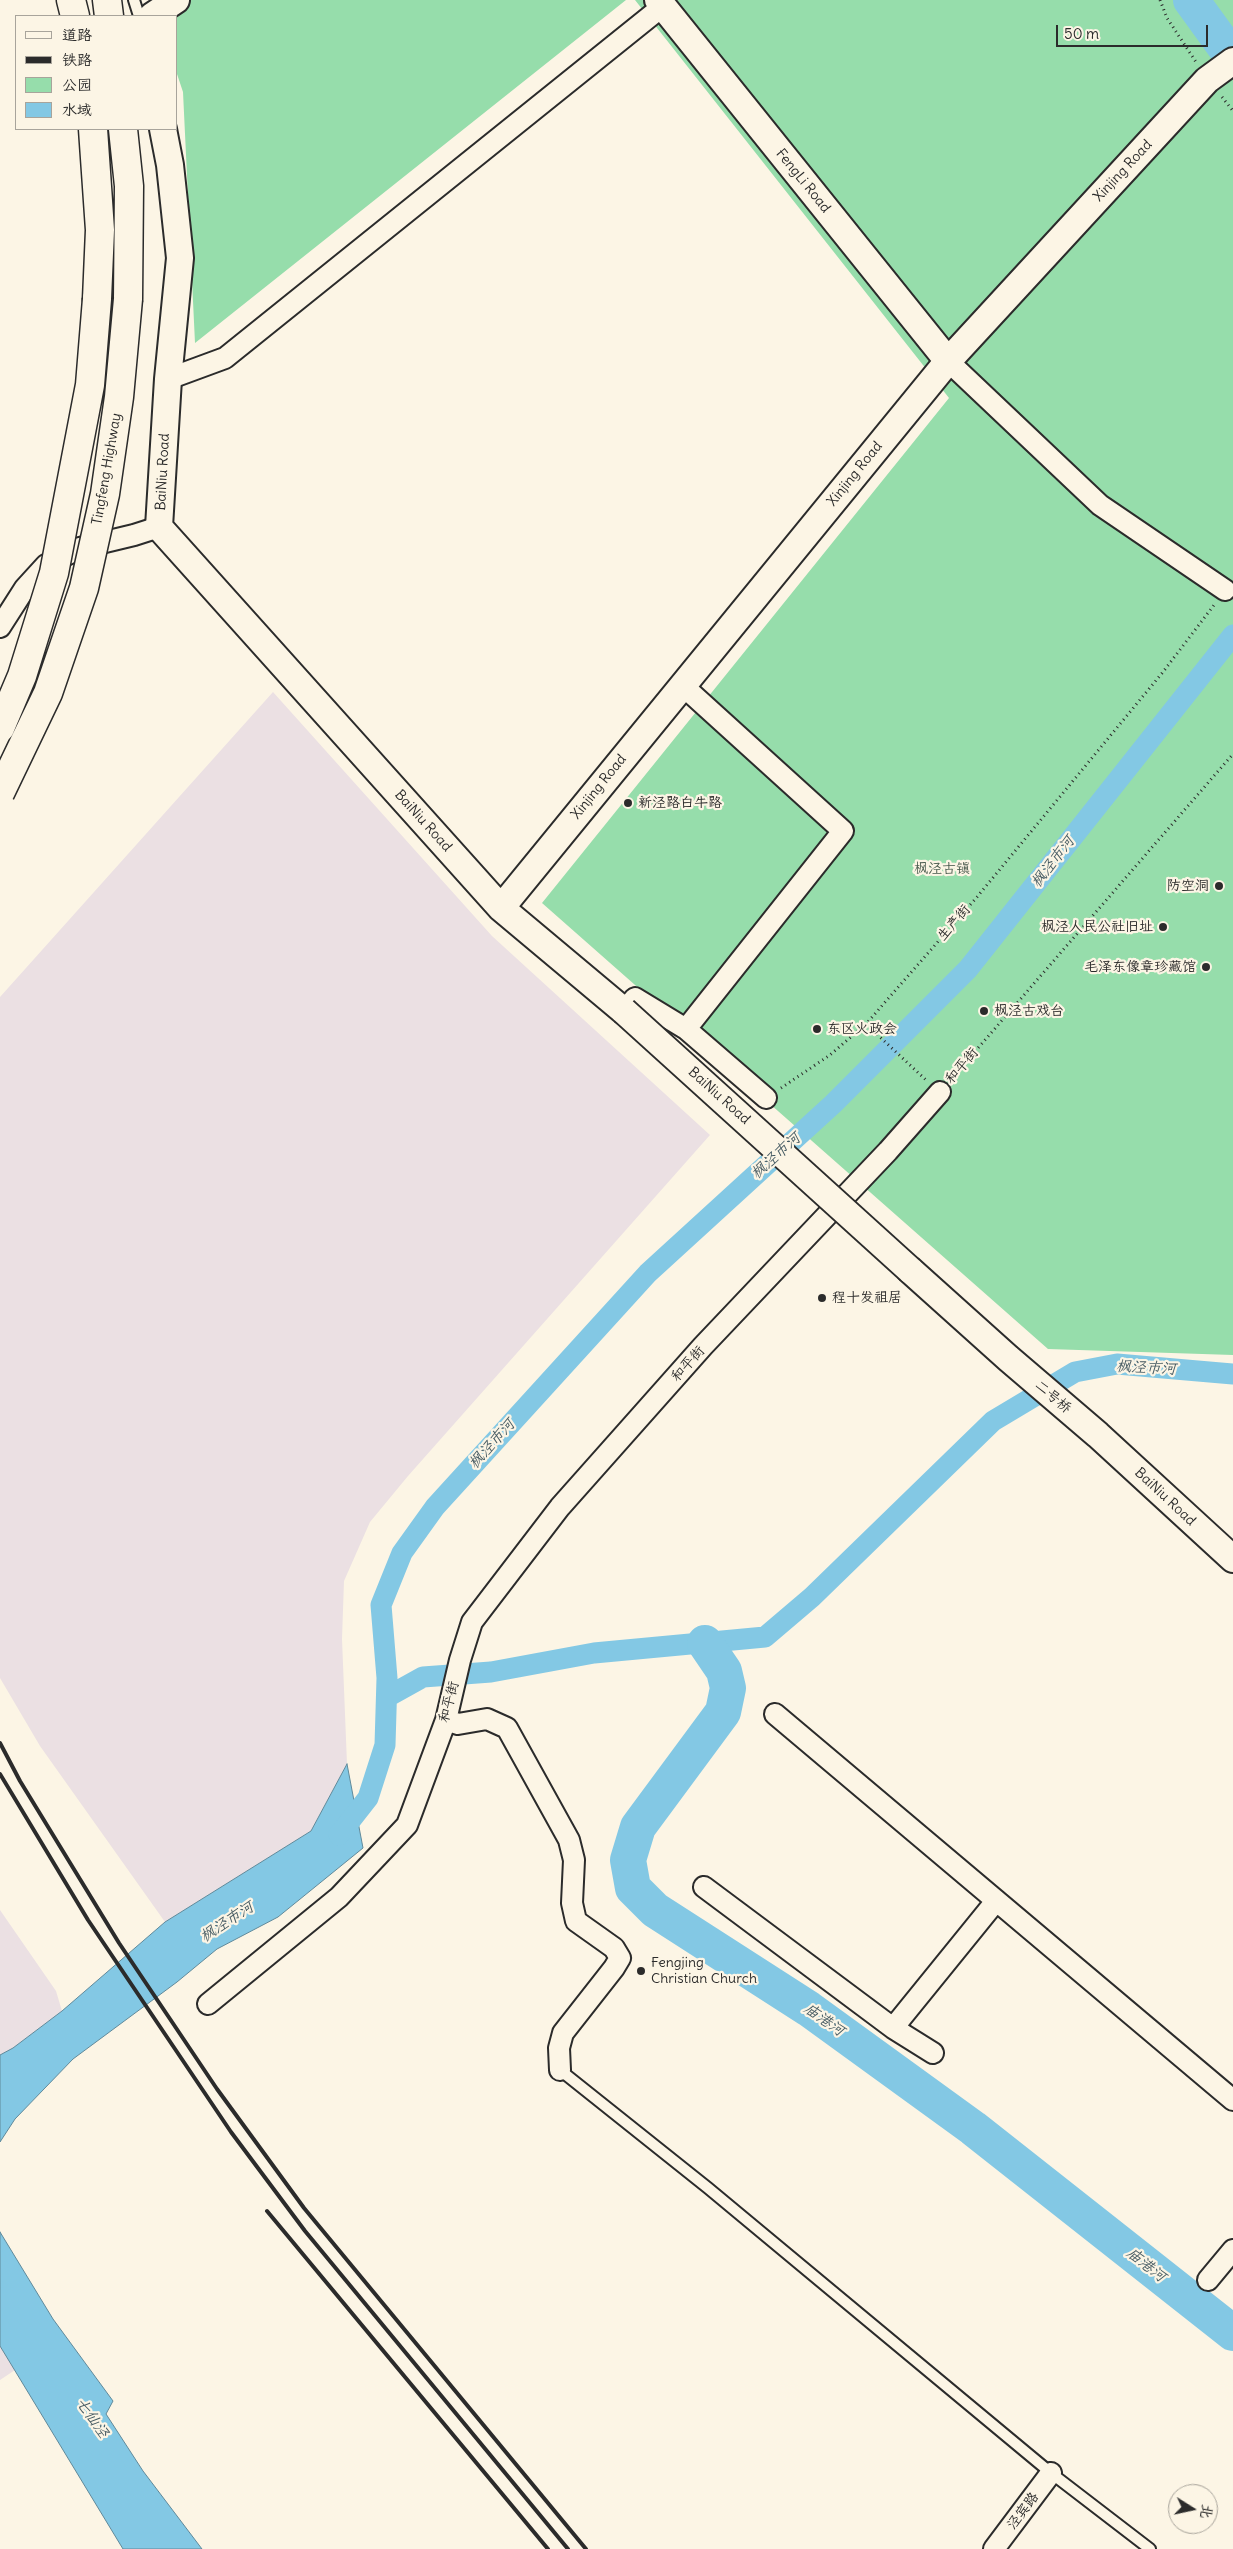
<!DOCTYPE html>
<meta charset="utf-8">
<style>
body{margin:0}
#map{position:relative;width:1233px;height:2549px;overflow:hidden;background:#fcf5e5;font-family:Delius,"LXGW WenKai TC",sans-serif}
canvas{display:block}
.legend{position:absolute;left:15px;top:15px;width:162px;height:115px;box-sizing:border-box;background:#fcf5e5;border:1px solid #a8a49b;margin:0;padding:6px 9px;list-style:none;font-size:15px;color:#2b2b2b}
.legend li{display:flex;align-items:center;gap:10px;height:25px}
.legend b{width:25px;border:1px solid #a8a49b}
.north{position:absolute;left:1168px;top:2484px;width:50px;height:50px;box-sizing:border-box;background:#fcf5e5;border:1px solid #a8a49b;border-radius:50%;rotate:100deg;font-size:14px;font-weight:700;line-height:20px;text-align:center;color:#2b2b2b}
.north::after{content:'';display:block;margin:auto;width:18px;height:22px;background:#2b2b2b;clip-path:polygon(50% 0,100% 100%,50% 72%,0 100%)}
.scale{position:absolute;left:1056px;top:25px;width:152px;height:22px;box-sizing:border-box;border:2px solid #2b2b2b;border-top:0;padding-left:6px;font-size:15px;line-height:18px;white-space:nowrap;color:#2b2b2b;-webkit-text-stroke:4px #fcf5e5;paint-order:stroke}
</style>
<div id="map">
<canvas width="1233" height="2549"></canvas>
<ul class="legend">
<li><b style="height:6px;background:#fcf5e5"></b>道路</li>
<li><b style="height:6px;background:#2b2b2b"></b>铁路</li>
<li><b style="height:14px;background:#96ddab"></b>公园</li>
<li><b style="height:14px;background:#83c8e4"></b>水域</li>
</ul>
<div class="north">北</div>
<div class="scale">50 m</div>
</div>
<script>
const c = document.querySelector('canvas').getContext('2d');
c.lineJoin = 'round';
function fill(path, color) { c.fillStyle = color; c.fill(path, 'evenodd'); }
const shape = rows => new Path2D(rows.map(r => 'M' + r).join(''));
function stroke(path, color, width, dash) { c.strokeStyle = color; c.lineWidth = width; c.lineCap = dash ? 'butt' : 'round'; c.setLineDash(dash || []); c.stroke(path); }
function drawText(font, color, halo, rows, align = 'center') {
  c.font = font + ' Delius,"LXGW WenKai TC",sans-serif'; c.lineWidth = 4.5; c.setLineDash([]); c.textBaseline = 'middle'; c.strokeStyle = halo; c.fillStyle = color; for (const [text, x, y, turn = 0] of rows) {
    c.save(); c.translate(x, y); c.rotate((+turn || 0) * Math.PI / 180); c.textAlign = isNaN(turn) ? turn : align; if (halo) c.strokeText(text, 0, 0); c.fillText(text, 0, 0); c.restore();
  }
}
fill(shape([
 [273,692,492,936,710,1135,408,1476,370,1522,344,1581,342,1639,347,1764,311,1831,165,1922,40,1746,0,1678,0,997],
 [0,1910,56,1991,62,2011,13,2048,0,2055],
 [0,2346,15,2370,0,2380]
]), '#ebe0e3');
fill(shape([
 [154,0,626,0,195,343,183,92,176,71,176,16,159,16],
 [635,0,1233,0,1233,1355,1048,1349,542,903,949,398]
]), '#96ddab');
const water = shape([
 [347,1764,363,1848,278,1917,217,1949,177,1982,73,2059,15,2119,0,2142,0,2055,13,2048,62,2011,165,1922,311,1831,347,1764],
 [0,2232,53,2319,113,2401,106,2414,143,2471,202,2549,123,2549,0,2346,0,2232]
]);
fill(water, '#83c8e4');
stroke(water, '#60899a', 1);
stroke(shape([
 [387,1697,423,1677,491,1672,594,1653,765,1637,812,1597,993,1421,1075,1372,1117,1364,1233,1374],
 [339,1835,368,1798,385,1745,387,1678,381,1605,402,1553,435,1507,648,1273,833,1104,968,969,1233,635]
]), '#83c8e4', 21);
stroke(shape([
 [1191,0,1233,58],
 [705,1643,724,1671,728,1688,723,1712,638,1827,628,1860,633,1888,655,1910,809,2009,973,2128,1233,2333]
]), '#83c8e4', 36);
const service = shape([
 [134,0,139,16],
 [560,2070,708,2188,1051,2473,1150,2549]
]);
const minor = shape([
 [948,361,1100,505,1225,590],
 [168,379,225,358,663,6],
 [0,627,25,588,46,565,80,548,134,535,159,527],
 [682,685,843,831,686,1029],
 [624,1011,635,998,686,1029,766,1098],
 [775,1714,1233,2100],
 [446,1720,458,1724,487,1719,507,1728,569,1840,574,1860,572,1903,576,1921,614,1948,620,1958,614,1968,563,2033,559,2048,560,2070],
 [704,1887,893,2028,933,2053],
 [208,2004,339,1897,407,1825,446,1720,460,1660,472,1622,560,1507,703,1346,888,1151,940,1092],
 [893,2028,996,1901],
 [1208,2280,1233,2250],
 [994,2549,1051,2473]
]);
const tertiary = shape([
 [658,0,948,361],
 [152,16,176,0],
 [163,129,170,165,180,258,168,379,159,527,501,908,624,1011],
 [501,908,948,361,1207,80,1233,61],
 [910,1270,1008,1358,1098,1435,1233,1559]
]);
const trunk = shape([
 [71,0,75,16],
 [107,0,109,16],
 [93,129,100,230,97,299],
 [123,129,129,186,128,299]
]);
stroke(service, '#2b2b2b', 14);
stroke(minor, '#2b2b2b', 24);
stroke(tertiary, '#2b2b2b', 30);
stroke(trunk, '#2b2b2b', 31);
stroke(shape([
 [1160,0,1167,18,1196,62],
 [1222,97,1233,111],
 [866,1024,926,1080],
 [952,1078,1233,754],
 [781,1088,830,1055,866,1024,977,897,1163,672,1214,605]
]), '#2b2b2b', 3, [1, 4]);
stroke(service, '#fcf5e5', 10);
stroke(minor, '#fcf5e5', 20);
stroke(tertiary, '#fcf5e5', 26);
stroke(trunk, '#fcf5e5', 28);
stroke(shape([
 [0,1743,20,1781,119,1943,217,2089,304,2208,586,2549],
 [0,1774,88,1920,231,2132,305,2231,568,2549],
 [267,2211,548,2549]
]), '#2b2b2b', 4);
const tertiaryBridge = shape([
 [624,1011,910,1270]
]);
const trunkBridge = shape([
 [0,728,22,676,54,573,90,385,97,299],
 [0,793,48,693,84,588,105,494,119,397,128,299]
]);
stroke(tertiaryBridge, '#2b2b2b', 30, []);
stroke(trunkBridge, '#2b2b2b', 31, []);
stroke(tertiaryBridge, '#fcf5e5', 26);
stroke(trunkBridge, '#fcf5e5', 28);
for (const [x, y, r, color] of [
 [628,803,5,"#2b2b2b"],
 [1219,886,5,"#2b2b2b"],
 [1163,927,5,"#2b2b2b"],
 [1206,967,5,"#2b2b2b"],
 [984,1011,5,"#2b2b2b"],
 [817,1029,5,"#2b2b2b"],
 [822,1298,5,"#2b2b2b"],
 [641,1971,5,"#2b2b2b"]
]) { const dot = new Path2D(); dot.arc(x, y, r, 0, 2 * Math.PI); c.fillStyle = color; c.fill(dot); stroke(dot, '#fcf5e5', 2); }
drawText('14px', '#2b2b2b', '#fcf5e5', [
 ["Xinjing Road",1123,171,-47],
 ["FengLi Road",803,181,51],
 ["Tingfeng Highway",107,469,-80],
 ["BaiNiu Road",163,472,-87],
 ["Xinjing Road",855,474,-51],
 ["Xinjing Road",599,787,-51],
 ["BaiNiu Road",423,821,48],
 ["生产街",954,923,-49],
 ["和平街",962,1066,-49],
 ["BaiNiu Road",719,1096,42],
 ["和平街",688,1364,-48],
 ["二号桥",1053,1397,40],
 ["BaiNiu Road",1165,1497,43],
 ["和平街",449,1702,-75],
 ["泾宾路",1023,2511,-53]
]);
drawText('14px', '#2b2b2b', '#fcf5e5', [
 ["新泾路白牛路",638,803],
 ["防空洞",1209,886,"right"],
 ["枫泾人民公社旧址",1153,927,"right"],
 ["毛泽东像章珍藏馆",1196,967,"right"],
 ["枫泾古戏台",994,1011],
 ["东区火政会",827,1029],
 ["程十发祖居",832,1298],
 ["Fengjing",651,1963],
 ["Christian Church",651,1979]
], 'left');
drawText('14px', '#46584b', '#fcf5e5', [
 ["枫泾古镇",942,869]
]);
drawText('italic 15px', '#455a62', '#fcf5e5', [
 ["枫泾市河",1053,862,-52],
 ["枫泾市河",776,1156,-42],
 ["枫泾市河",1146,1368,3],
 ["枫泾市河",492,1444,-48],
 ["枫泾市河",227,1922,-33],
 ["庙港河",824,2020,35],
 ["庙港河",1146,2265,38],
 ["七仙泾",92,2418,55]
]);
</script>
